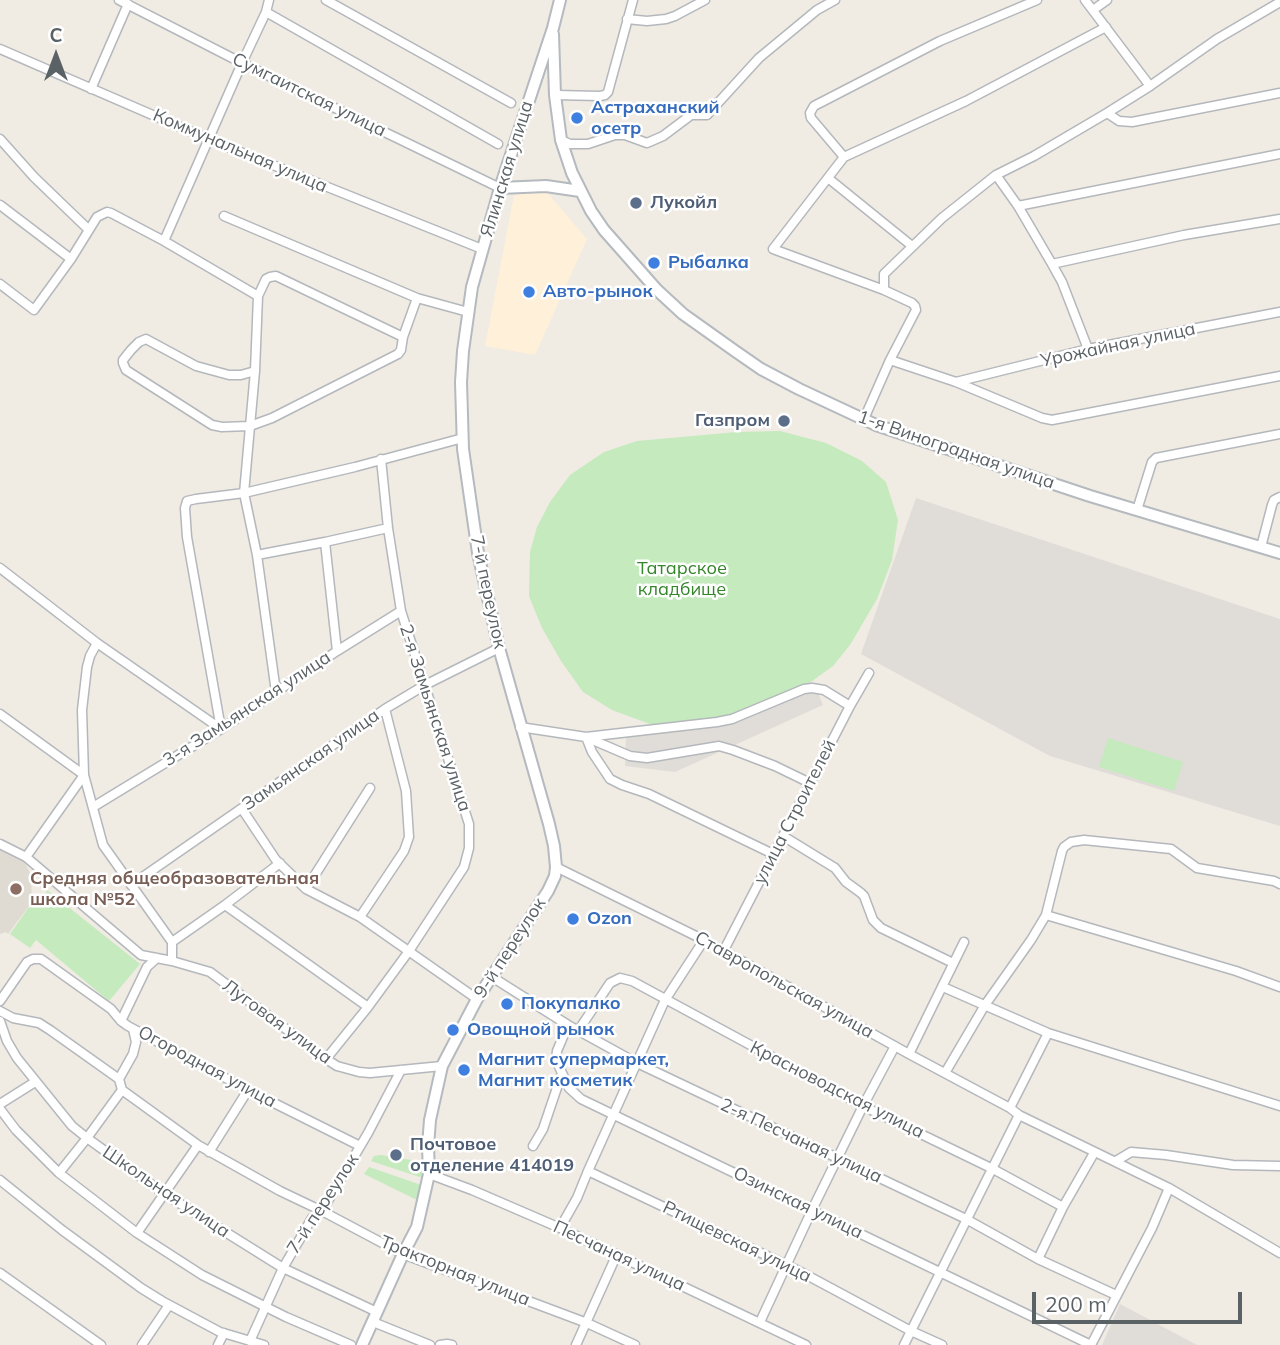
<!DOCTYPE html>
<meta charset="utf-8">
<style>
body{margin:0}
#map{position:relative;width:1280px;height:1345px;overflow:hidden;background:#f0ebe3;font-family:Mulish,sans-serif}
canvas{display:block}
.north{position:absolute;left:21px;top:21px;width:70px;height:70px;-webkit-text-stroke:5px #fff;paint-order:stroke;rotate:0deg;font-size:19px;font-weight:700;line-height:28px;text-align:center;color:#5b6266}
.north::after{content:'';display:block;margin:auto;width:24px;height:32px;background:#5b6266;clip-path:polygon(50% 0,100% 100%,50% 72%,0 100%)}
.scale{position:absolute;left:1032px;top:1292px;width:210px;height:32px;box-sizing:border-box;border:4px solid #5b6266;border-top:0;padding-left:9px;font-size:21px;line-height:24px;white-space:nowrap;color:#5b6266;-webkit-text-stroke:5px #fff;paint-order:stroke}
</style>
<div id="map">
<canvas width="1280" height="1345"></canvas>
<div class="north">С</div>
<div class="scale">200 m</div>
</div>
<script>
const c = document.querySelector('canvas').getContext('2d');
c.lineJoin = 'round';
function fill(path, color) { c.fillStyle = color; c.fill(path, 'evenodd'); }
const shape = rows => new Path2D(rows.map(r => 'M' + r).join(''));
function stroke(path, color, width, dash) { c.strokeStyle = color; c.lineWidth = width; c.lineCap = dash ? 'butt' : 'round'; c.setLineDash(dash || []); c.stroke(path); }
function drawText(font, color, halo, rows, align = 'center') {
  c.font = font + ' Mulish,sans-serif'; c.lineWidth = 5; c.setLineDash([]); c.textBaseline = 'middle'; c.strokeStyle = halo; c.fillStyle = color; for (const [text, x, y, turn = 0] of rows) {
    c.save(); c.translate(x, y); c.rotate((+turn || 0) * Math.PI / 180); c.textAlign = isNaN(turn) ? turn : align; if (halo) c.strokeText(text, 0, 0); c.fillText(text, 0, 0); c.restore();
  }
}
fill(shape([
 [546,191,587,239,535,355,485,346,514,195]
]), '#fff0d9');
fill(shape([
 [916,498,1280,619,1280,826,1050,756,861,654],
 [815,685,823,705,675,772,625,766,626,736,734,722],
 [1120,1304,1197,1345,1102,1345]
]), '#e0ddd8');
fill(shape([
 [0,844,19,851,31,875,32,902,8,934,6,932,0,934]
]), '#dfdbd2');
fill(shape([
 [780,431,826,443,862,461,886,482,898,520,892,560,877,599,850,645,833,666,808,684,766,702,721,718,682,724,650,724,612,710,583,692,561,661,542,628,529,596,530,552,537,527,550,502,570,475,604,452,637,441,737,432],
 [1108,738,1183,762,1174,791,1099,767],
 [47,890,140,964,109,1001,36,940,30,948,10,934,38,894,44,898],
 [381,1155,429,1163,426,1179,371,1161,374,1156],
 [369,1167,424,1186,421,1202,364,1174]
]), '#c4eabd');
const street = shape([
 [119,0,242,63,500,188],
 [326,0,511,103],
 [1085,0,1150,86],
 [1093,10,1107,0],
 [266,12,498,144],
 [627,19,647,21,666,19,675,16,705,0],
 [0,49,208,139,482,249],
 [91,89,128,4],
 [555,95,600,96,605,95,608,92,633,0],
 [1107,113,1150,86,1217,39,1280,2],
 [0,139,34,177,88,229],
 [561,140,570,144,588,144,615,135,625,135,647,143,663,136,691,115,707,115,759,58,817,10,835,0],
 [844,157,811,118,810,113,814,106,940,41,1037,0],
 [996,175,1018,206,1052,264,1062,282,1088,349],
 [828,178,912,246],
 [0,205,71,259],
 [1018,206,1280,154],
 [224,216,417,298,468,312],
 [164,241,242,63,266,12,269,0],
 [1052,264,1184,235,1280,219],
 [0,284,34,310,71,259,97,217,107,212,111,213,164,241,258,296,266,279,270,277,276,276,403,337,417,298],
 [884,290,773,249,844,157,966,101,1106,27],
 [258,296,255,371,244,493,257,555,276,692],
 [890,360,956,382,1042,418,1052,420,1280,376],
 [255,371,241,375,229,375,196,366,146,339,139,342,131,350,123,360,123,363,126,370,212,425,222,427,250,426,272,418,398,354,401,350,403,337],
 [956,382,1088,349,1280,312],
 [864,419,890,360,916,310,915,306,912,303,884,290,884,274,942,218,996,175,1034,156,1107,113,1119,121,1132,122,1280,93],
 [1137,510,1152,462,1156,458,1280,434],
 [325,542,337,651],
 [1261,547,1272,505,1274,500,1280,497],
 [257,555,325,542,388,528],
 [0,568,97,643,221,729],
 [0,714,84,775,103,845,172,942,172,961],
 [520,727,586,737,717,722,732,719,804,689,812,688,824,690,850,706],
 [221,729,187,537,185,508,187,501,196,499,244,493,355,467,463,438],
 [586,737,592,752,610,779,622,785,649,794,773,854],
 [588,738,630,756,647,758,719,746,733,750,775,766,810,783],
 [93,807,221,729,337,651,401,611],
 [242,809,276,860,306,889,360,917,477,999],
 [783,836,835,868,846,882,861,893,864,896,873,920,881,928,953,963],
 [0,844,26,857,141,955,172,961,210,972,326,1059,337,1066,359,1072,370,1073,442,1066],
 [26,857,84,775,82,710,87,667,90,656,97,643],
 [556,867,704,940,909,1054,1010,1108,1019,1115,1169,1188,1280,1253],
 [131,885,385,709,425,685,499,648],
 [306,889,370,788],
 [225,905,368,1007],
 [1046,915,1236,971,1280,987],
 [360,917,404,851,409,837,406,791,385,709],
 [172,942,225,905,280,863],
 [723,952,850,706,869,673],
 [492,977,568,1025,637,1063,966,1219,1038,1259,1116,1295],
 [943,987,1048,1033,1280,1106],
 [0,1001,27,962,33,959,41,959,111,1009,121,1021,128,1026,248,1090,360,1146],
 [0,1011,13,1018,39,1023,50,1030,119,1079,122,1090,198,1145,280,1191,322,1211,403,1254,587,1323,635,1345],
 [0,1021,7,1041,17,1058,72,1126,87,1138,163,1193,283,1268,377,1312],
 [121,1021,147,967,157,958],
 [568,1025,557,1051,556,1060,569,1088,581,1099,1091,1345,1152,1228,1169,1188],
 [578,1031,610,983,620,978,632,981,863,1106,993,1169,1063,1207],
 [909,1054,964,942],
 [326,1059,368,1007,409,951,464,867,469,848,469,824,401,611,388,528,381,459],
 [945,1073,985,1005,1031,940,1046,915,1062,851,1064,847,1071,842,1084,840,1171,849,1197,868,1274,881,1280,884],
 [119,1079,133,1054,136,1042,133,1029],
 [0,1104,35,1082],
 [1010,1108,1048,1033],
 [0,1109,16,1130,59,1173,137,1233,202,1275,286,1317,351,1345],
 [533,1146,543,1129,562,1073],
 [209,1152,248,1090],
 [1116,1161,1131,1152,1166,1155,1233,1165,1280,1166],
 [588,1171,665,1000,704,940],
 [59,1173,87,1138,122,1090],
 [429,1174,472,1190,560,1228,806,1345],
 [0,1180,62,1230,141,1288,162,1301,220,1332,264,1345],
 [560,1228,577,1198,588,1171,801,1272,911,1331,942,1345],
 [137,1233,198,1145],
 [1038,1259,1063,1207,1094,1153],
 [0,1273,101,1345],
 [373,1322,430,1345],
 [760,1322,812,1210,863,1106,895,1046],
 [250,1341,283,1268,312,1218,322,1211,368,1133,401,1070],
 [142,1345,169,1305],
 [218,1345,224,1333],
 [440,1345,447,1344,452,1345],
 [576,1345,617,1254],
 [904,1345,1019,1115]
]);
const secondary = shape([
 [553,34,555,95,561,140,572,173,591,211,604,230,657,290,683,314,735,351,761,369,799,389,876,425,1090,496,1280,553],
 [500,188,546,186,580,191],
 [362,1345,403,1254,417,1227,429,1174,428,1146,430,1120,442,1066,477,999,548,891,555,876,556,867,554,846,549,824,499,648,478,553,463,449,461,382,463,351,472,287,500,188,553,28,560,0]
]);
stroke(street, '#b4b8bc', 11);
stroke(secondary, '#b5babf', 14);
stroke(street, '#fff', 8);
stroke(secondary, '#fff', 10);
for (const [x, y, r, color] of [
 [577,118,7,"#3f7fe0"],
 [636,203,7,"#5c6f8a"],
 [654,263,7,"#3f7fe0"],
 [529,292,7,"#3f7fe0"],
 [784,421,7,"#5c6f8a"],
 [16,889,7,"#8d6e63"],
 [573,919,7,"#3f7fe0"],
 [507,1004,7,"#3f7fe0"],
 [453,1030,7,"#3f7fe0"],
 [464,1070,7,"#3f7fe0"],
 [396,1155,7,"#5c6f8a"]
]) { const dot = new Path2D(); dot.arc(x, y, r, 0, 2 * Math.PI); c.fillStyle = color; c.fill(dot); stroke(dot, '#fff', 2.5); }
drawText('18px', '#5b6266', '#fff', [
 ["Сумгаитская улица",309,95,26],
 ["Коммунальная улица",240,151,23],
 ["Ялинская улица",507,169,-73],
 ["Урожайная улица",1118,345,-12],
 ["1-я Виноградная улица",956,450,19],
 ["7-й переулок",488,592,78],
 ["3-я Замьянская улица",247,709,-33],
 ["2-я Замьянская улица",435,718,72],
 ["Замьянская улица",311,760,-35],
 ["улица Строителей",795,812,-63],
 ["9-й переулок",510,948,-57],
 ["Ставропольская улица",784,985,29],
 ["Луговая улица",277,1022,36],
 ["Огородная улица",207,1067,28],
 ["Красноводская улица",837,1090,27],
 ["2-я Песчаная улица",801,1141,25],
 ["Школьная улица",166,1192,34],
 ["Озинская улица",798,1203,26],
 ["7-й переулок",323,1204,-57],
 ["Ртищевская улица",737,1242,26],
 ["Песчаная улица",619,1256,25],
 ["Тракторная улица",455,1271,22]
]);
drawText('bold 18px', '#366cbe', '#fff', [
 ["Астраханский",591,108],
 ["осетр",591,129],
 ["Рыбалка",668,263],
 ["Авто-рынок",543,292],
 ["Ozon",587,919],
 ["Покупалко",521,1004],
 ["Овощной рынок",467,1030],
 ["Магнит супермаркет,",478,1060],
 ["Магнит косметик",478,1081]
], 'left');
drawText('bold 18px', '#4e5e75', '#fff', [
 ["Лукойл",650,203],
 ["Газпром",770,421,"right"],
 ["Почтовое",410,1145],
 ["отделение 414019",410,1166]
], 'left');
drawText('18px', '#35852b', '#fff', [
 ["Татарское",682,569],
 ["кладбище",682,590]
]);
drawText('bold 18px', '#785e54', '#fff', [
 ["Средняя общеобразовательная",30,879],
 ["школа №52",30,900]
], 'left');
</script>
